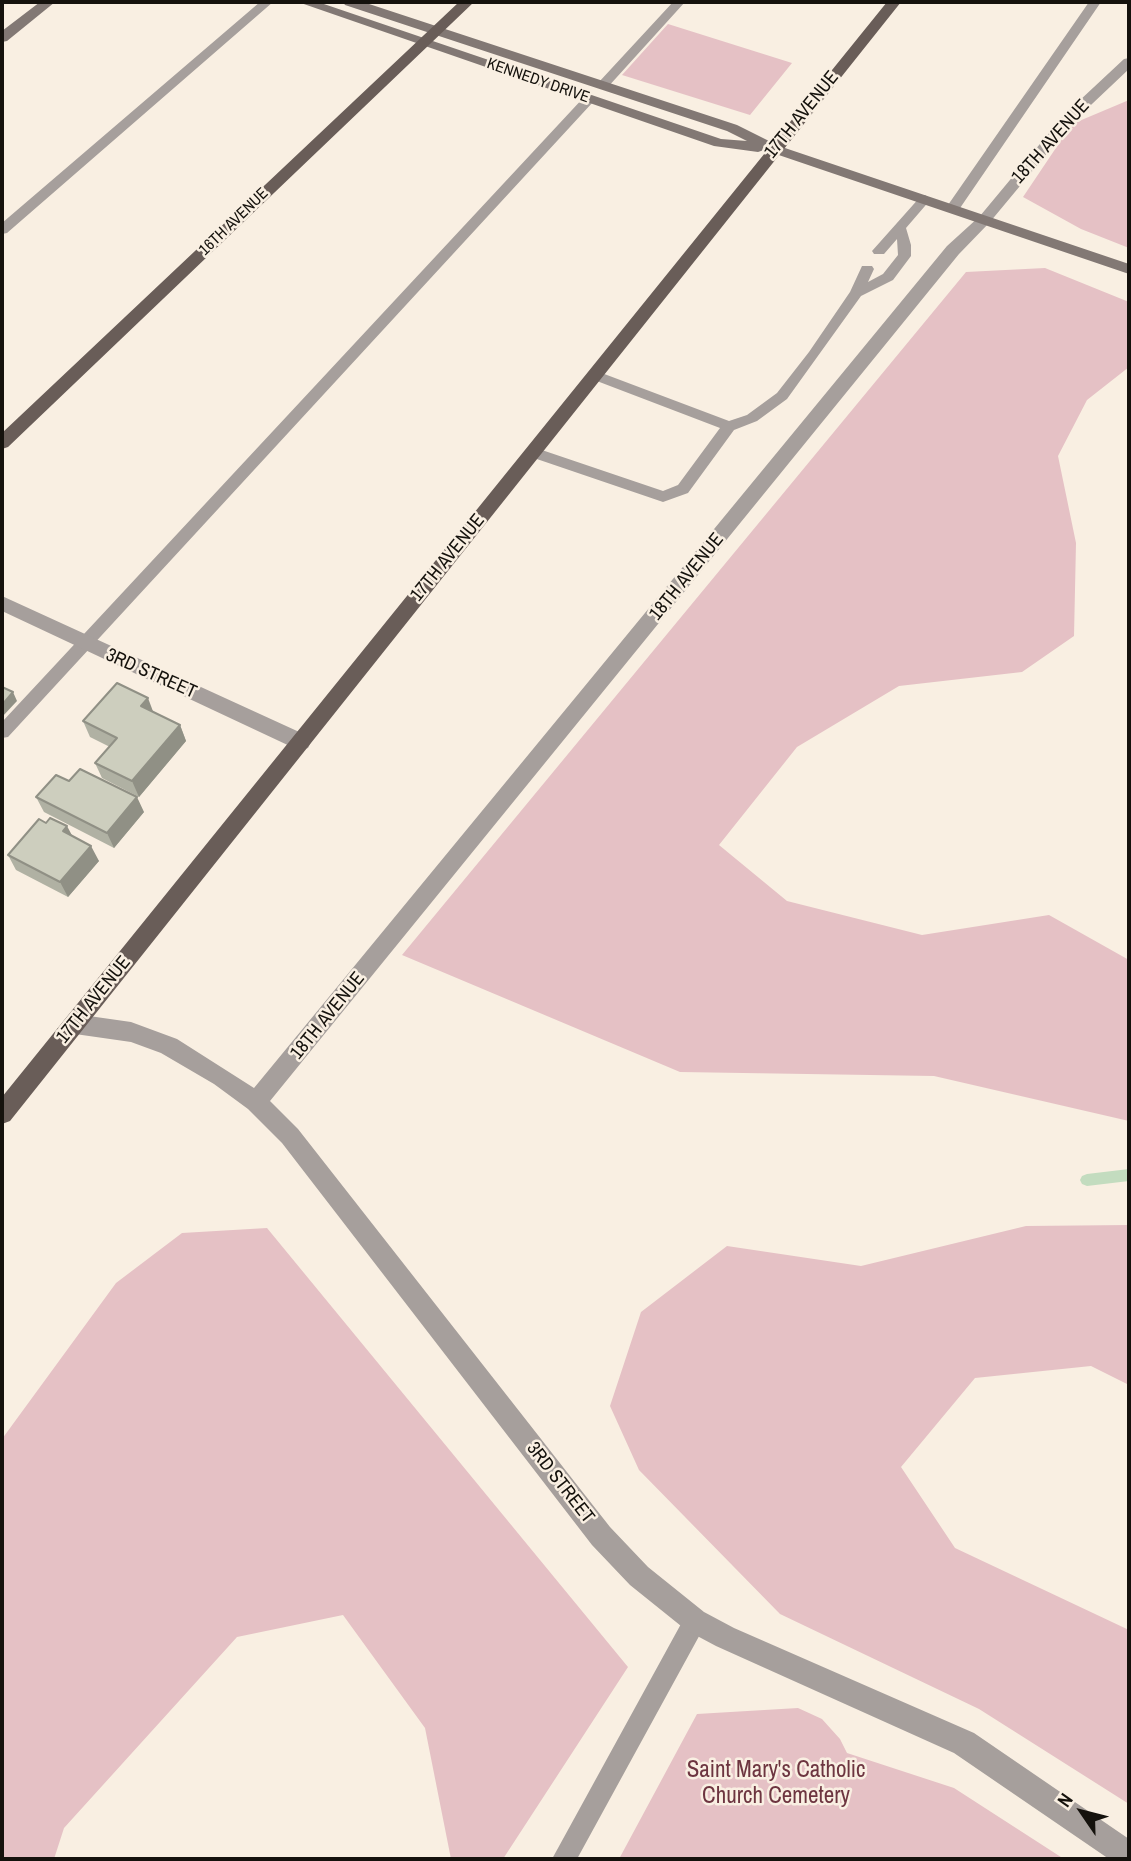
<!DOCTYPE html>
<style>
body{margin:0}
#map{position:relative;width:1131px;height:1861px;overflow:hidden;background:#f9efe2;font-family:"Archivo Narrow",sans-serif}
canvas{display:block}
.frame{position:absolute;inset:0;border:4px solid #15120d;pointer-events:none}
.north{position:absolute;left:1047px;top:1777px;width:70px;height:70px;-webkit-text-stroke:5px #f9efe2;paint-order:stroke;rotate:305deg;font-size:19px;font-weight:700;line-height:28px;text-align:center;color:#15120d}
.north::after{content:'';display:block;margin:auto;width:24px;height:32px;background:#15120d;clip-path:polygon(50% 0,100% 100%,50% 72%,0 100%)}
</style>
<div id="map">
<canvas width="1131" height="1861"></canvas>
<div class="frame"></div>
<div class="north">N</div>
</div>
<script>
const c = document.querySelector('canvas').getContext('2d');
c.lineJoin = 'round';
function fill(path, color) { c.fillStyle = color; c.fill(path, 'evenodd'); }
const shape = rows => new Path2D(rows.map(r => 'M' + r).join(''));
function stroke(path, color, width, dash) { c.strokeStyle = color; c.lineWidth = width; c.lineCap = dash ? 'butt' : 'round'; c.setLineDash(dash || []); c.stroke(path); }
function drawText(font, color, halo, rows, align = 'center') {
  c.font = font + ' "Archivo Narrow",sans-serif'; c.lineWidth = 5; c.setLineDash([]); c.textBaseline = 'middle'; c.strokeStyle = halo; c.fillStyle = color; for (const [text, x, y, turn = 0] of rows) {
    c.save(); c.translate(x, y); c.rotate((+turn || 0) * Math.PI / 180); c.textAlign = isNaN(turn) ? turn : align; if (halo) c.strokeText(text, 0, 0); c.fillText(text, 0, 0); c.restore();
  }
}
fill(shape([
 [668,24,792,63,750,115,622,75],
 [1129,100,1129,248,1081,229,1023,197,1072,124],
 [1045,268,1129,302,1129,367,1087,400,1058,456,1076,543,1074,636,1022,672,899,686,797,747,719,845,787,901,922,935,1049,915,1129,960,1129,1121,934,1076,680,1072,402,955,966,272],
 [1129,1225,1129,1385,1091,1366,975,1378,901,1467,955,1548,1129,1630,1129,1804,979,1709,780,1614,639,1470,610,1406,641,1312,727,1246,861,1266,1026,1226],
 [267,1228,628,1667,503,1859,451,1859,425,1728,343,1615,237,1637,64,1828,54,1859,2,1859,2,1439,116,1283,182,1233],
 [798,1708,822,1719,840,1739,847,1753,954,1788,1064,1859,619,1859,697,1714]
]), '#e5c1c5');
fill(shape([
 [1129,1169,1129,1181,1087,1186,1082,1184,1080,1180,1082,1176,1087,1174,1129,1169]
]), '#c3dcbf');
fill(shape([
 [260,2,273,2,7,233,2,234,2,223,260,2],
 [673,2,685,2,607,88,599,88,599,82,673,2],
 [1089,2,1101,2,958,211,948,211,948,205,1089,2],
 [589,95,595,99,593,102,8,737,2,738,2,722,585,96,589,95],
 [925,195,931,199,906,228,911,245,911,256,893,280,861,296,787,399,757,421,734,430,688,493,663,502,528,456,526,452,533,447,663,491,678,485,720,428,589,378,589,372,599,372,729,421,747,415,777,393,809,352,850,292,862,266,872,266,874,269,868,282,883,274,898,255,897,239,884,254,874,254,872,251,921,196,925,195],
 [695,1610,703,1613,706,1621,703,1629,577,1859,552,1859,687,1613,695,1610]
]), '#a69f9c');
fill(shape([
 [1129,58,1129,69,1074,121,990,222,959,254,270,1101,298,1129,610,1527,648,1567,704,1612,734,1628,974,1733,1129,1839,1129,1859,1109,1859,954,1753,716,1646,686,1630,630,1585,592,1545,282,1143,248,1109,214,1084,161,1053,131,1042,75,1034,67,1031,64,1024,67,1017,75,1014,131,1022,177,1039,254,1088,947,246,980,216,1064,115,1124,59,1129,58],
 [2,596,308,736,311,742,308,748,301,750,294,748,2,611,2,596]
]), '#a69f9c');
fill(shape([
 [40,2,55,2,7,41,2,42,2,31,40,2],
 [298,2,318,2,721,139,747,141,727,131,345,5,343,2,363,2,737,125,779,146,1129,264,1129,274,764,150,758,152,714,146,298,2]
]), '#827874');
fill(shape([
 [459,2,474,2,8,447,2,449,2,433,459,2],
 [887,2,901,2,10,1121,2,1124,2,1097,887,2]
]), '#695d58');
fill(shape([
 [153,712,180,725,186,741,139,797,102,778,95,763,110,747,90,737,83,721],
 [69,781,144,812,114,848,44,812,36,797],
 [72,836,99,861,68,897,16,870,8,855]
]), '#b0b1a3');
fill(shape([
 [13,692,17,701,2,717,2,705],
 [148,698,154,714,141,706],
 [180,725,186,741,139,797,132,781],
 [137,797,144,812,114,848,107,833],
 [67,826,75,841,63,831],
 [91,846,99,861,68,897,60,882]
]), '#909085');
const building = shape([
 [117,683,148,698,141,706,180,725,132,781,95,763,117,738,83,721,117,683],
 [2,687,13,692,2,705,2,687],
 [80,769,137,797,107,833,36,797,56,775,69,781,80,769],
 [50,818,67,826,63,831,91,846,60,882,8,855,39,819,46,823,50,818]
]);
fill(building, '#cdcebe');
stroke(building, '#909085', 2);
drawText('16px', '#15120d', '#f9efe2', [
 ["KENNEDY DRIVE",538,81,19],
 ["16TH AVENUE",234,222,-44]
]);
drawText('19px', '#15120d', '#f9efe2', [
 ["17TH AVENUE",802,115,-51],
 ["18TH AVENUE",1051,142,-48],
 ["17TH AVENUE",448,558,-51],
 ["18TH AVENUE",687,577,-51],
 ["3RD STREET",151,674,24],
 ["17TH AVENUE",94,1000,-51],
 ["18TH AVENUE",328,1016,-51],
 ["3RD STREET",560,1483,52]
]);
drawText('23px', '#6d3540', '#f9efe2', [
 ["Saint Mary's Catholic",776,1771],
 ["Church Cemetery",776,1797]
]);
</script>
